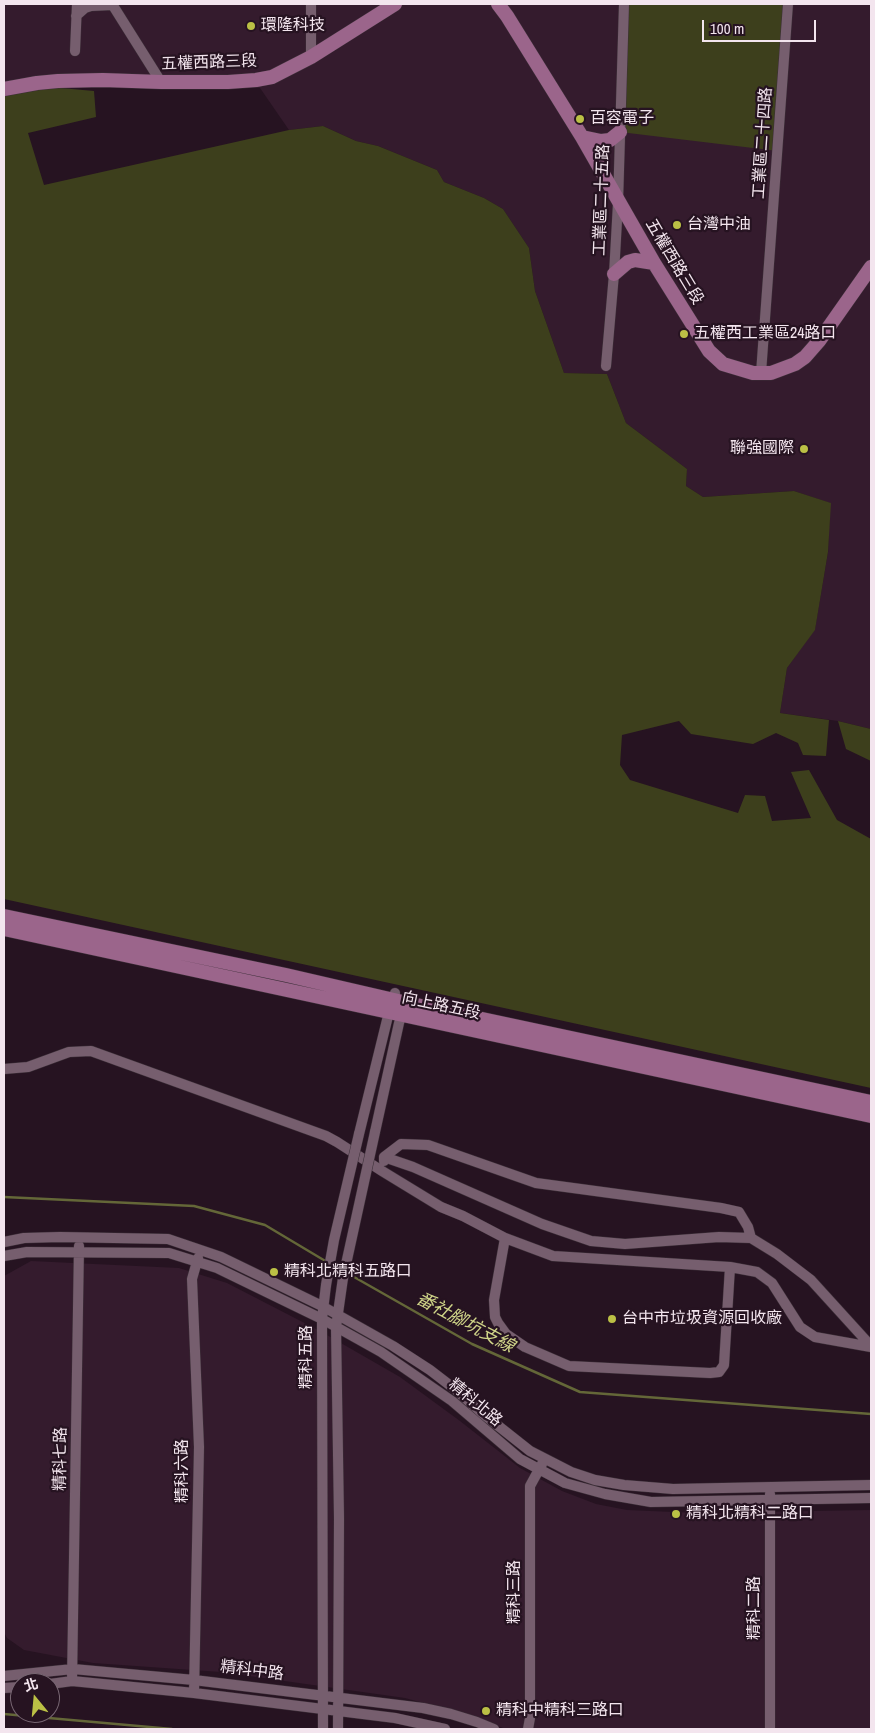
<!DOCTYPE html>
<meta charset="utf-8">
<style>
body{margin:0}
#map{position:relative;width:875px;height:1733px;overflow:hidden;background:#261321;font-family:"Archivo Narrow","Noto Sans TC",sans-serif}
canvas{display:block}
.frame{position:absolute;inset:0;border:5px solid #f3e5ee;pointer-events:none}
.north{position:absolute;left:10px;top:1673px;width:50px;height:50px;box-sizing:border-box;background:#261321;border:1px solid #786773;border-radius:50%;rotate:343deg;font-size:14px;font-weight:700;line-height:20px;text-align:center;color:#f3e5ee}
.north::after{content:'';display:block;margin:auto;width:18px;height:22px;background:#bbc045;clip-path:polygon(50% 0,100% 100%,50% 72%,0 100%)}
.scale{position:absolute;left:702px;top:20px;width:114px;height:22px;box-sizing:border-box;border:2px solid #f3e5ee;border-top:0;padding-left:6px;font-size:15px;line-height:18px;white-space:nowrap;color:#f3e5ee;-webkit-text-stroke:4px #261321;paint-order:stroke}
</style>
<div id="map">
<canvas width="875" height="1733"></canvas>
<div class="frame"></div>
<div class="north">北</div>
<div class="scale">100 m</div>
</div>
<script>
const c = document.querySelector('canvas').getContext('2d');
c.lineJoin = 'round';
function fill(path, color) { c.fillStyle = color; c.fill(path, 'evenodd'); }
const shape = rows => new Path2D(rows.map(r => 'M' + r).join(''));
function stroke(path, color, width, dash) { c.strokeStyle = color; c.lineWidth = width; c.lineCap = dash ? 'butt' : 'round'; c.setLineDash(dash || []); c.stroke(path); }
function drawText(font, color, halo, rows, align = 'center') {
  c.font = font + ' "Archivo Narrow","Noto Sans TC",sans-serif'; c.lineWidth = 4.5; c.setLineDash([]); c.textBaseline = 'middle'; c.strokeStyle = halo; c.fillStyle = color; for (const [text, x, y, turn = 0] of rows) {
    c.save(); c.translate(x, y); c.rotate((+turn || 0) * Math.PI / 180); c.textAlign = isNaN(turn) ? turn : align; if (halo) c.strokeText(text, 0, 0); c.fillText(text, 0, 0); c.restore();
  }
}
fill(shape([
 [4,4,871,4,871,729,838,721,780,713,787,668,815,629,828,552,830,503,794,491,703,497,686,486,687,469,626,423,607,374,564,373,535,291,529,248,503,209,484,198,444,182,437,170,378,146,356,141,323,126,289,130,260,88,153,84,4,84],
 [31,1261,179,1268,227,1283,320,1331,400,1377,460,1421,520,1468,562,1491,596,1504,627,1510,697,1513,871,1510,871,1729,506,1729,463,1714,405,1698,221,1672,93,1663,24,1650,7,1638,4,1632,4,1276]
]), '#341b2d');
fill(shape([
 [624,4,788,4,778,151,620,132],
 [39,86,94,91,96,117,28,133,44,185,289,130,323,126,356,141,378,146,437,170,444,182,484,198,503,209,529,248,535,291,564,373,607,374,626,423,687,469,686,486,703,497,794,491,831,503,828,552,815,630,787,668,780,713,829,720,826,756,803,755,798,743,776,733,753,744,691,734,679,721,622,735,620,765,630,780,738,813,745,795,765,796,772,821,811,818,791,772,809,770,837,820,871,839,871,1088,4,899,4,93],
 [838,721,871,729,871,761,846,749]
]), '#3d3f1c');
stroke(shape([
 [4,1197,194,1206,265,1225,327,1262],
 [332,1264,342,1270],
 [347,1273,472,1344,580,1392,871,1414],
 [4,1714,172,1729]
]), '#646738', 2.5);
const minor = shape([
 [112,4,161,82],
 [76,16,85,8,91,6,113,5],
 [75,51,77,4],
 [311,57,311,4],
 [606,366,614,274,618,203,624,4],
 [761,373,788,4],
 [4,1069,28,1067,69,1052,91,1051,326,1136,337,1142,382,1171,441,1207,463,1216,505,1238,494,1300,495,1317,498,1323,506,1334,525,1347,569,1366,710,1373,719,1372,724,1365,730,1267],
 [375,1132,399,1023,408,996],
 [359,1134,389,1012,395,993],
 [384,1157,413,1167,542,1224,591,1241,625,1244,719,1237,751,1238,777,1254,811,1280,871,1346],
 [384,1161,384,1157,401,1144,428,1145,536,1183,721,1208,739,1212,748,1227,751,1238],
 [505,1238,553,1256,730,1267,757,1272,772,1283,800,1327,815,1337,871,1347],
 [4,1242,24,1238,60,1237,168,1239,221,1257,322,1306,393,1346,430,1370,456,1390,482,1413,530,1451,571,1472,595,1480,624,1485,673,1489,871,1485],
 [4,1256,27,1252,169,1253,217,1268,322,1319,381,1352,452,1401,520,1459,565,1483,605,1494,651,1502,871,1498],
 [770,1494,770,1729],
 [4,1676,73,1669,194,1680,423,1708,451,1714,477,1722,494,1729],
 [72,1681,79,1246],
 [50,1684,72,1681,194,1693,395,1718,445,1729],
 [4,1688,20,1687],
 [194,1693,199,1447,192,1279,198,1258],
 [323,1729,322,1319,326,1285],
 [338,1729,339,1518,336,1327,343,1278],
 [528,1729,530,1718,530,1486,542,1464]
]);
const major = shape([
 [498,4,507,16,582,137,654,263,709,351,723,364,753,373,771,373,795,364,805,357,819,341,871,267],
 [4,89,37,83,58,81,103,80,161,82,228,82,256,80,272,77,311,57,395,4],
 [582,137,601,141,610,140,620,132],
 [614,274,628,262,635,260,654,263],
 [4,916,286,975,407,1003,871,1102],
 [4,929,871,1116]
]);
stroke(minor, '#3c2f38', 11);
stroke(major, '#3c2f38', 15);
stroke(minor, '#765e6e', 10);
stroke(major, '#9b658b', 14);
const minorBridge = shape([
 [343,1278,375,1132],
 [326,1285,334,1240,359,1134]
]);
stroke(minorBridge, '#3c2f38', 11, []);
stroke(minorBridge, '#765e6e', 10);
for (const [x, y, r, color] of [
 [251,26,5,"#bbc045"],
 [580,119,5,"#bbc045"],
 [677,225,5,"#bbc045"],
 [684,334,5,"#bbc045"],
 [804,449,5,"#bbc045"],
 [274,1272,5,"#bbc045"],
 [612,1319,5,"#bbc045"],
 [676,1514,5,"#bbc045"],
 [486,1711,5,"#bbc045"]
]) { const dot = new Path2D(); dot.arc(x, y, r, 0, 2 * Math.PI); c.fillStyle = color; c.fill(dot); stroke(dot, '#261321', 2); }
drawText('16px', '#f3e5ee', '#261321', [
 ["環隆科技",261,26],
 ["百容電子",590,119],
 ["台灣中油",687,225],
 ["五權西工業區24路口",694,334],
 ["聯強國際",794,449,"right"],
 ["精科北精科五路口",284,1272],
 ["台中市垃圾資源回收廠",622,1319],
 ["精科北精科二路口",686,1514],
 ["精科中精科三路口",496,1711]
], 'left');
drawText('16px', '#f3e5ee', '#261321', [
 ["五權西路三段",209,63,-2],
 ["工業區二十四路",763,143,-86],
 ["工業區二十五路",602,200,-88],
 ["五權西路三段",674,262,59],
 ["向上路五段",441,1006,12],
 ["精科五路",307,1357,-90],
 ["精科北路",475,1403,40],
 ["精科七路",61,1459,-89],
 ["精科六路",183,1471,-90],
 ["精科三路",515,1592,-90],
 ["精科二路",755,1608,-90],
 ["精科中路",252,1671,7]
]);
drawText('italic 18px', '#cfd488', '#261321', [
 ["番社腳坑支線",465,1323,28]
]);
</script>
